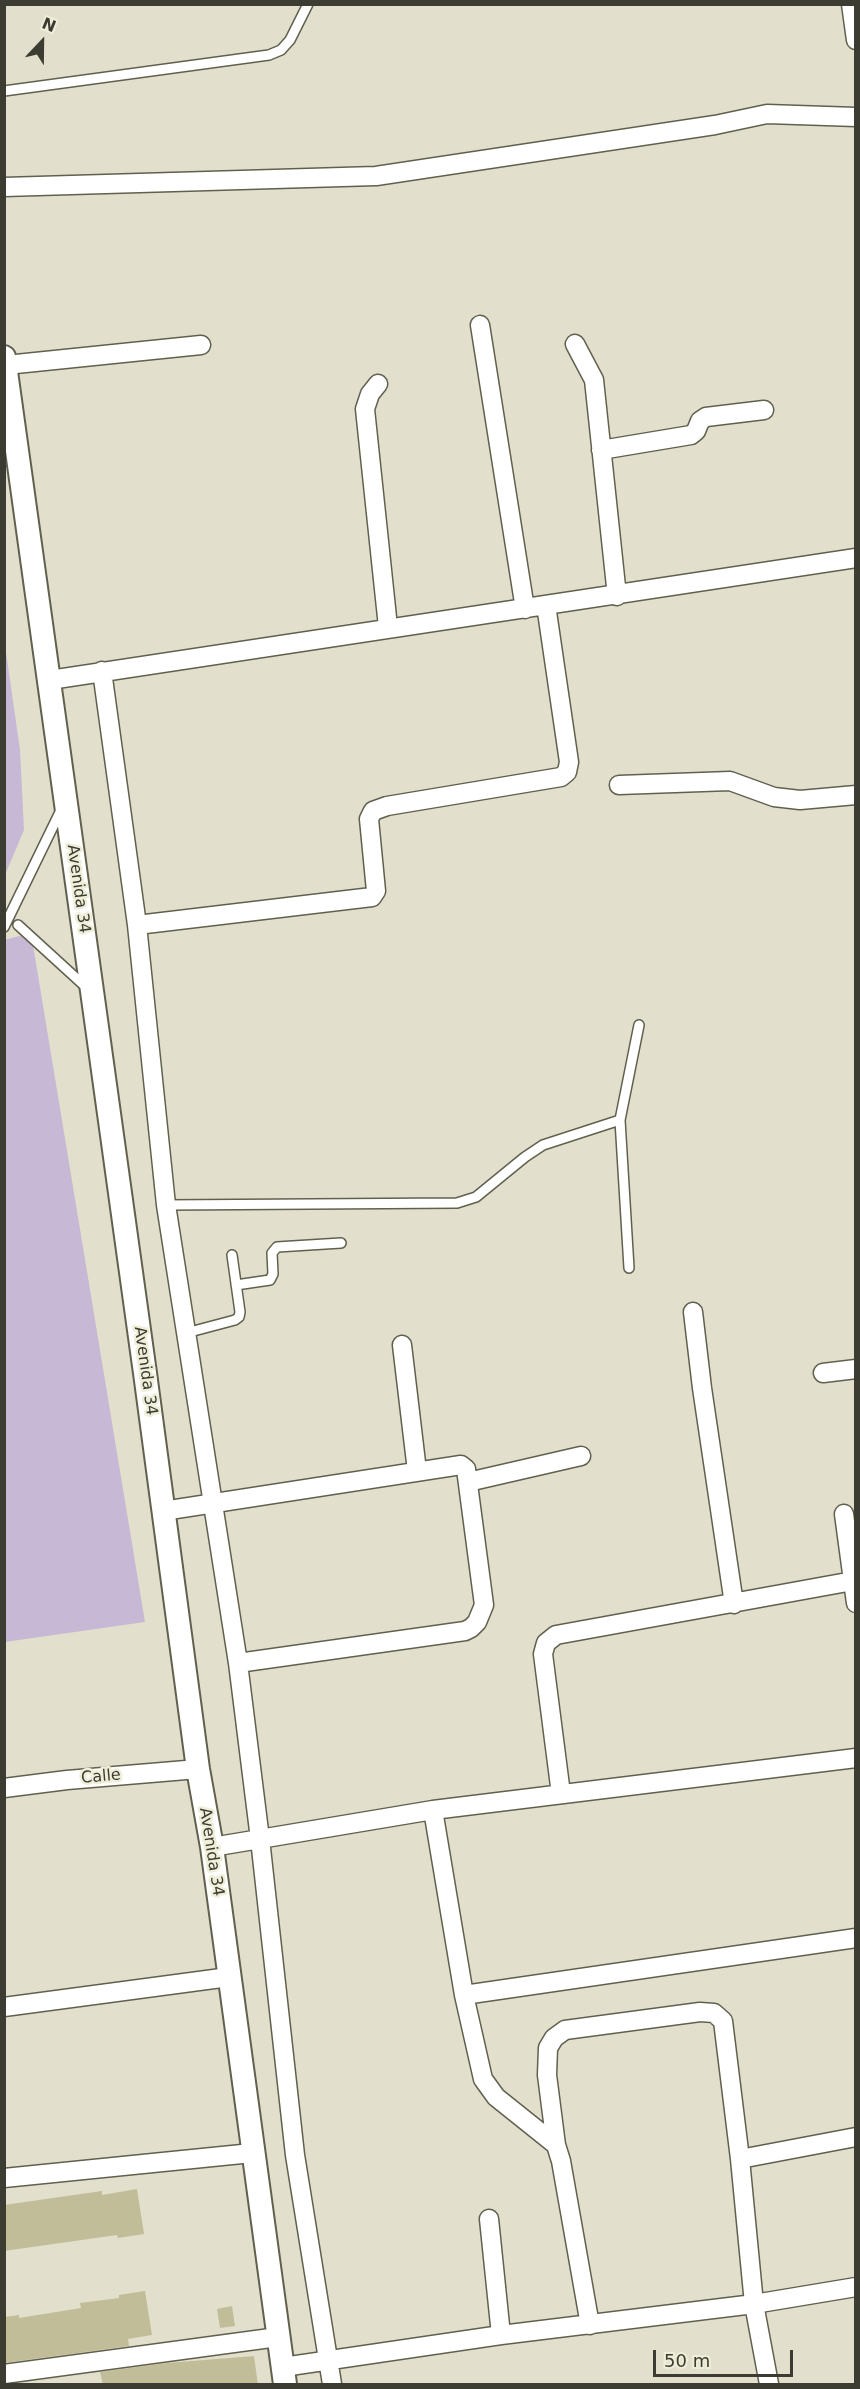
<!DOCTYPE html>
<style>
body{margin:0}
#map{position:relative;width:860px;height:2389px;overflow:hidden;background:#e2e0cc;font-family:"DejaVu Sans",sans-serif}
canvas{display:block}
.frame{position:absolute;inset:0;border:6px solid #3c3c33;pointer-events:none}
.north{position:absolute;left:12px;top:12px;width:60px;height:60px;-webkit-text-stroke:4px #efeed9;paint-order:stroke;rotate:22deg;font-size:16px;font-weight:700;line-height:24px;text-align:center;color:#3c3c33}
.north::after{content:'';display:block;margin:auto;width:21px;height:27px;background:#3c3c33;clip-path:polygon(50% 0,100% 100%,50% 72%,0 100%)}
.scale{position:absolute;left:653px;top:2350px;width:140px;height:27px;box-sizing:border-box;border:3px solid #3c3c33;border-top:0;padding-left:8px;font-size:18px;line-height:21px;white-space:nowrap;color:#3c3c33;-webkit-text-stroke:4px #efeed9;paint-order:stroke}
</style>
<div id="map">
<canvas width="860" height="2389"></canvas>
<div class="frame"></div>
<div class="north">N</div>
<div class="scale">50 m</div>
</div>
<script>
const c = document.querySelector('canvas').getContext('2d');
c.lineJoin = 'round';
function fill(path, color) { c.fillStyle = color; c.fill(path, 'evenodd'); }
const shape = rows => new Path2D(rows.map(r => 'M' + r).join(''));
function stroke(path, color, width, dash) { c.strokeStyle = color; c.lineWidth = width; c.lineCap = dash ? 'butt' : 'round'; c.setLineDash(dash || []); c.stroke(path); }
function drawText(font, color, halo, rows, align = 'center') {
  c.font = font + ' "DejaVu Sans",sans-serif'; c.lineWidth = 5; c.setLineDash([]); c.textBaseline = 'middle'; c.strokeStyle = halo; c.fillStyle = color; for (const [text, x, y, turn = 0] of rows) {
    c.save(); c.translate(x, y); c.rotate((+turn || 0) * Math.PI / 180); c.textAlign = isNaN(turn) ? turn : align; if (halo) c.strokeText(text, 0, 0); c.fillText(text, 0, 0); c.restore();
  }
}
fill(shape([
 [5,645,20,750,24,830,5,875],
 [31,933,145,1622,5,1642,4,940]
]), '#c7b8d5');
fill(shape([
 [137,2189,144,2234,118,2238,117,2235,4,2251,4,2205,102,2191,102,2195],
 [145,2291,152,2335,128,2339,129,2346,4,2363,4,2317,19,2315,19,2318,81,2308,80,2303,119,2298,119,2295],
 [232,2306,235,2326,220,2328,217,2309],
 [254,2356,258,2385,103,2385,100,2372,167,2363]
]), '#c0bd98');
const service = shape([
 [4,91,269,55,281,50,290,40,308,4],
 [18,925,87,988],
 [4,927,62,808],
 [620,1120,629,1268],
 [166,1205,457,1203,476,1197,525,1157,543,1145,620,1120,639,1025],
 [236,1285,270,1280,273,1274,272,1253,277,1247,341,1243],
 [186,1333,235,1320,239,1317,240,1312,232,1255]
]);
const minor = shape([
 [851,4,856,40],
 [4,187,376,176,715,125,767,114,856,117],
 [480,325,525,609],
 [575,344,594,380,617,596],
 [6,365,201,345],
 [378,384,370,394,365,409,388,627],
 [601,450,691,435,696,431,700,421,706,417,764,410],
 [102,671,137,925,166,1205,238,1663,260,1839,295,2155,332,2384],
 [50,680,856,558],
 [619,785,730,781,774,797,800,800,856,795],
 [137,925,372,897,376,891,369,819,373,811,387,806,561,777,567,772,569,762,546,605],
 [693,1312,702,1388,734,1604],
 [402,1345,417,1471],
 [823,1373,856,1369],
 [468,1482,581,1456],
 [163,1511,461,1465,466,1469,484,1605,477,1622,471,1628,465,1631,238,1663],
 [844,1514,856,1603],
 [4,1788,67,1780,198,1769],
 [561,1794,543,1654,546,1643,556,1635,853,1581],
 [433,1810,856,1758],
 [212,1847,433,1810,464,1995,483,2079,496,2097,556,2145],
 [464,1995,856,1938],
 [4,2007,229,1977],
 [740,2159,856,2137],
 [4,2178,252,2153],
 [489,2219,501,2335],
 [590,2325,561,2161,556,2145,547,2075,548,2048,554,2038,565,2030,700,2012,714,2013,723,2021,740,2159,754,2304,856,2287],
 [283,2367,501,2335,754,2304,769,2384],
 [4,2374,278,2337]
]);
const tertiary = shape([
 [4,357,145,1373,198,1769,212,1847,285,2384]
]);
stroke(service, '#61604e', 12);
stroke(minor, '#61604e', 21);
stroke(tertiary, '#61604e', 26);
stroke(service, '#fff', 9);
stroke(minor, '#fff', 18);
stroke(tertiary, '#fff', 22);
drawText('16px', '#3c3c33', '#efeed9', [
 ["Avenida 34",78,889,82],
 ["Avenida 34",145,1371,82],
 ["Calle",101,1777,-5],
 ["Avenida 34",211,1852,81]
]);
</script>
